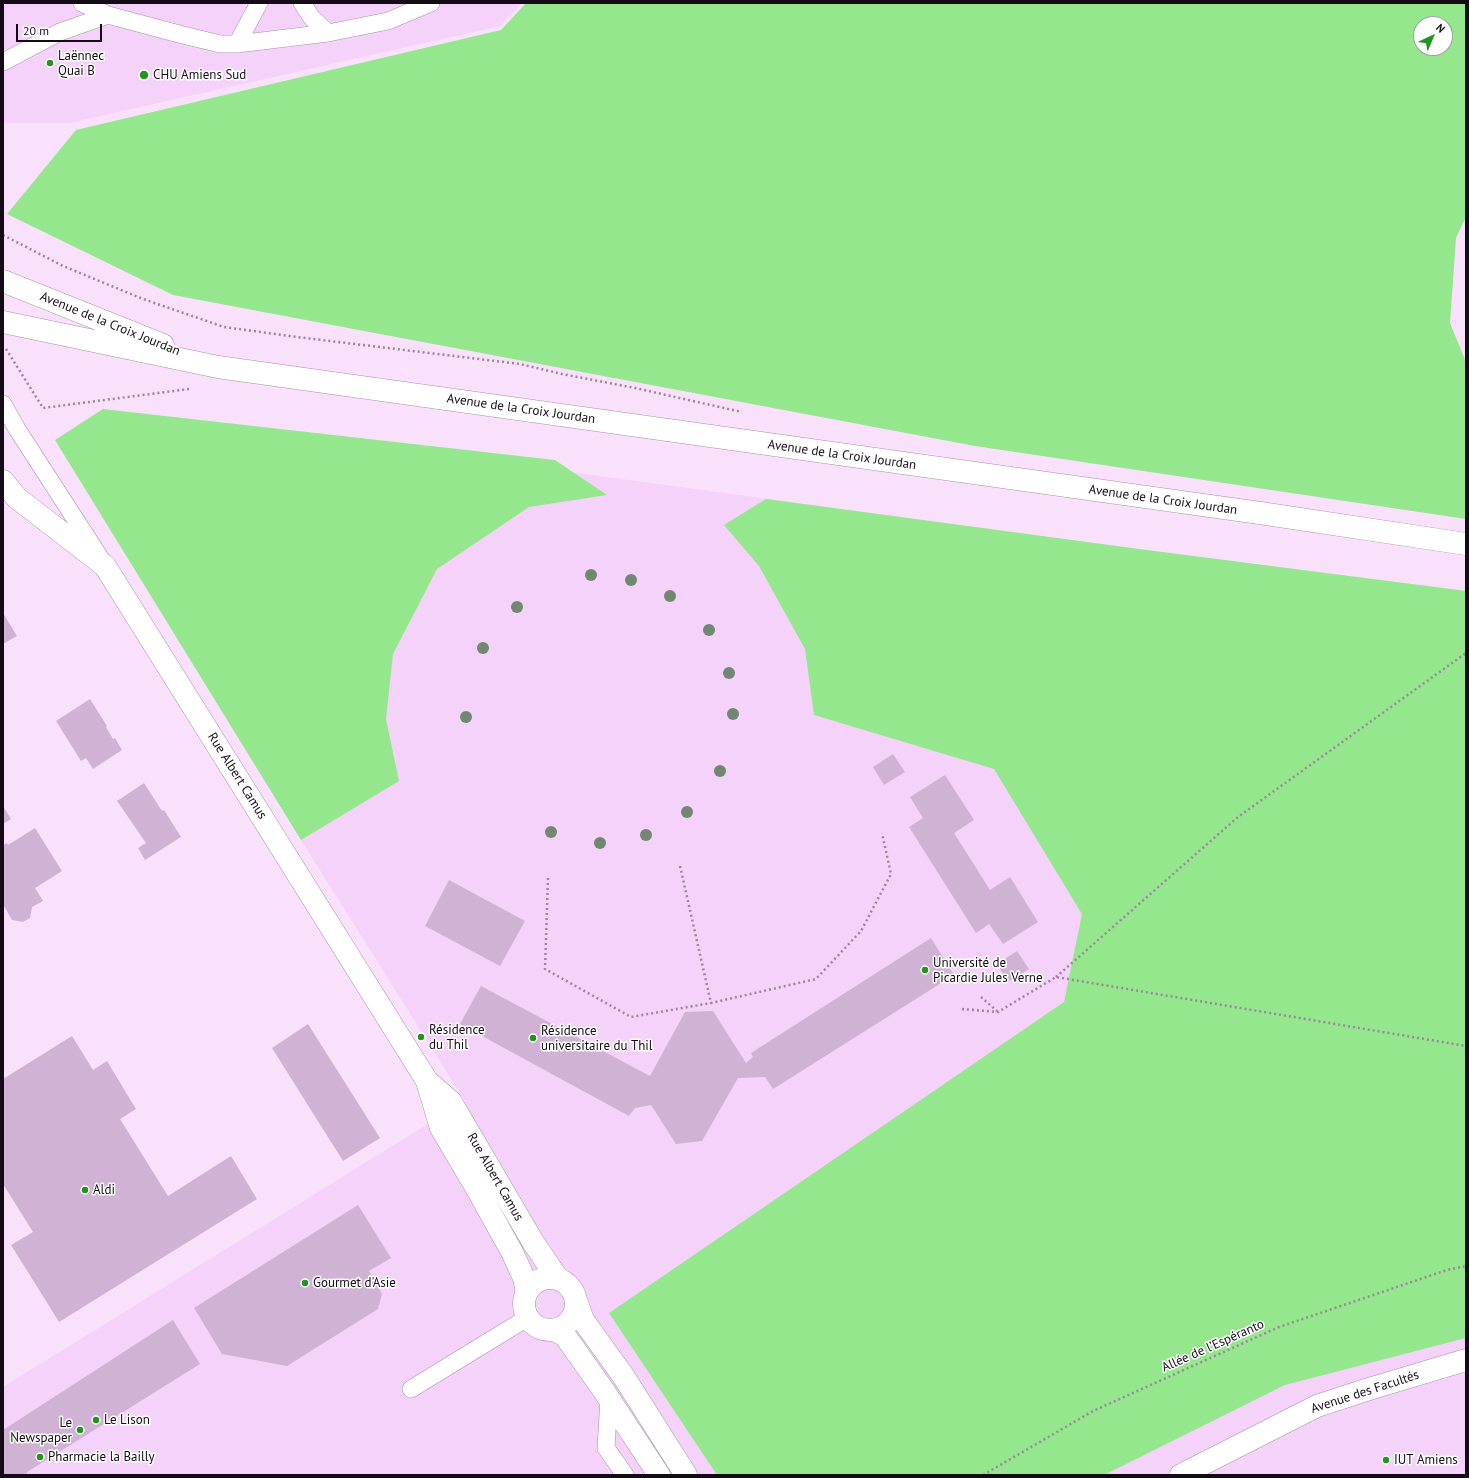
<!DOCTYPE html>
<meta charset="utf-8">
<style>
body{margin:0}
#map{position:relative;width:1469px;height:1478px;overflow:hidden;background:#f9e1fc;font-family:"PT Sans",sans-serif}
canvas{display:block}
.frame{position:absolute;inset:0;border:4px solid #150b16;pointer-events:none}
.north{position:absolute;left:1413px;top:16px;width:40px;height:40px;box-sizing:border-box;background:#fff;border:1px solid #a19da2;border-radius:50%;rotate:44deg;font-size:11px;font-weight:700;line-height:16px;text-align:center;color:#150b16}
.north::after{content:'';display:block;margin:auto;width:14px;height:18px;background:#24941f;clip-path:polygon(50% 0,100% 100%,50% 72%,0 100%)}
.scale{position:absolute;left:16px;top:24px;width:86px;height:18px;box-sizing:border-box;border:2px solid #150b16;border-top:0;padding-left:5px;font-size:12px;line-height:14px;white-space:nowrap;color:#150b16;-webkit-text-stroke:3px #fff;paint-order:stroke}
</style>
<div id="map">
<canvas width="1469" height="1478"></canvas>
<div class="frame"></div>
<div class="north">N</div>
<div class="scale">20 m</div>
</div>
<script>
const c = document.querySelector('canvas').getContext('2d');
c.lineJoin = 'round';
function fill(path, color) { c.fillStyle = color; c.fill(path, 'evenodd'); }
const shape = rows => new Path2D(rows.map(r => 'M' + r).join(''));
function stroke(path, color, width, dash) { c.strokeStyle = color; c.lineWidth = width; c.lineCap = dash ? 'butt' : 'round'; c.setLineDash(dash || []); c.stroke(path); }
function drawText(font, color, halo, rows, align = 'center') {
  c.font = font + ' "PT Sans",sans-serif'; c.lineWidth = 3; c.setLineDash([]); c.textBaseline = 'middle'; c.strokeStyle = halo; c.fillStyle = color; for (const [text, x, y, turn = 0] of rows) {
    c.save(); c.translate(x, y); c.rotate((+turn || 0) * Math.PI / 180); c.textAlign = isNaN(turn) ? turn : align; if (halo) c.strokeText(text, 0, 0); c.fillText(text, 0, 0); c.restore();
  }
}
fill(shape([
 [3,3,522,3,500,26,70,123,3,123],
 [103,409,1139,549,1466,591,1466,1475,3,1475,3,1387,465,1101,301,840,55,440]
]), '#f5d2f9');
fill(shape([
 [526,3,1466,3,1466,217,1456,238,1450,323,1466,362,1466,519,975,446,173,295,7,214,76,130,501,30],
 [1421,24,1445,24,1445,48,1421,48],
 [103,409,555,460,607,495,529,507,437,569,393,654,386,719,399,781,301,840,55,440],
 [766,499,1139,549,1466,591,1466,1338,1285,1385,1104,1475,717,1475,609,1313,1064,1002,1082,914,994,769,814,715,805,649,759,566,724,525]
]), '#95e78e');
fill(shape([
 [3,613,17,636,3,644],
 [90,699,107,726,106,727,113,739,115,738,122,750,93,769,86,758,81,761,56,721],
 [893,754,905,772,884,785,873,767],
 [945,775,974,820,954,833,990,890,1010,877,1038,922,1003,944,989,924,976,933,909,827,923,818,910,797],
 [144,783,162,811,164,810,181,837,145,860,138,848,146,843,117,801],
 [3,806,11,819,3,824],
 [35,828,62,871,35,888,43,901,32,907,30,918,23,922,12,920,3,904,3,845,7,843,8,845],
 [449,880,525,921,500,966,425,926],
 [931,938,954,975,773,1089,765,1077,738,1078,702,1141,676,1144,651,1105,635,1108,629,1116,460,1024,481,986,650,1076,685,1012,713,1011,746,1063,753,1057,751,1053],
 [1017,951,1029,969,1008,982,997,964],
 [308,1024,380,1138,343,1161,272,1048],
 [72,1036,93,1070,107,1061,136,1109,120,1119,168,1196,231,1156,257,1199,59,1322,11,1245,33,1232,3,1184,3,1079],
 [358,1205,391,1258,369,1271,382,1294,378,1309,287,1366,222,1354,194,1308],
 [173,1320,200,1364,27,1472,26,1475,3,1475,3,1430]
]), '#d0b3d4');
const service = shape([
 [82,3,108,15,179,34,220,44,237,44,328,33,388,21,431,3],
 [302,3,312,18,328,33],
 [237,44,259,3],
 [3,62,60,32,108,15],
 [3,404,17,429,101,559],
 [411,1389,527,1318],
 [609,1399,606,1448,625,1475]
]);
const tertiary = shape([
 [3,281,163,345],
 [3,322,218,367,1260,513,1466,544],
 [3,481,17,498,105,566,427,1081,451,1102,533,1242,558,1279],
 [427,1081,441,1128,477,1189,512,1252,524,1278,527,1292],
 '524 1304a26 26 0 1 1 52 0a26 26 0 1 1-52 0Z',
 [576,1300,583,1320,624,1377,686,1475],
 [555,1330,565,1336,573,1347,604,1391,659,1475]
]);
const secondary = shape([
 [1181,1475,1317,1406,1369,1389,1466,1360]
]);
stroke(service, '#a98ead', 18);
stroke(tertiary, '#a98ead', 23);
stroke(secondary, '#a98ead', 23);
stroke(shape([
 [3,235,63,266,143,299,224,327,297,337,520,364,562,374,635,388,742,412],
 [6,349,43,408,189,389],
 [680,866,711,1003,816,979,861,931,891,874,882,833],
 [548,878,545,969,631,1017,711,1003],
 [1056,977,1238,817,1466,653],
 [981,997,997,1011],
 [962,1009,998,1012,1056,977,1466,1046],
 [983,1475,1093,1411,1279,1327,1447,1270,1466,1266]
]), '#9a879c', 2.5, [2, 3]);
stroke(service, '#fff', 17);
stroke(tertiary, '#fff', 22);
stroke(secondary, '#fff', 22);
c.fillStyle = '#718772';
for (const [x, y] of [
 [591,575],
 [631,580],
 [670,596],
 [517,607],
 [709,630],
 [483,648],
 [729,673],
 [733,714],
 [466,717],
 [720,771],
 [687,812],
 [551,832],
 [646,835],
 [600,843]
]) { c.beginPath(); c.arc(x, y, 6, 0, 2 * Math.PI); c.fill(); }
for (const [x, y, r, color] of [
 [50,63,4,"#24941f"],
 [144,75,5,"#24941f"],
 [925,970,4,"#24941f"],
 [421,1037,4,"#24941f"],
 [533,1038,4,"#24941f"],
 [85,1190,4,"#24941f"],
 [305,1283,4,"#24941f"],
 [96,1420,4,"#24941f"],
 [80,1430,4,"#24941f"],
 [40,1457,4,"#24941f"],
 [1386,1460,4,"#24941f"]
]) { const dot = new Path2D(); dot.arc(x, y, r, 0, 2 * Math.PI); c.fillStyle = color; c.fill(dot); stroke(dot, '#fff', 1.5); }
drawText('13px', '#150b16', '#fff', [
 ["Laënnec",58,56],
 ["Quai B",58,71],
 ["CHU Amiens Sud",153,75],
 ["Université de",933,963],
 ["Picardie Jules Verne",933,978],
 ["Résidence",429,1030],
 ["du Thil",429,1045],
 ["Résidence",541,1031],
 ["universitaire du Thil",541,1046],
 ["Aldi",93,1190],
 ["Gourmet d'Asie",313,1283],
 ["Le Lison",104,1420],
 ["Le",72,1423,"right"],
 ["Newspaper",72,1438,"right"],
 ["Pharmacie la Bailly",48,1457],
 ["IUT Amiens",1394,1460]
], 'left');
drawText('13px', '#150b16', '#fff', [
 ["Avenue de la Croix Jourdan",110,324,22],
 ["Avenue de la Croix Jourdan",521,409,8],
 ["Avenue de la Croix Jourdan",842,455,8],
 ["Avenue de la Croix Jourdan",1163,500,8],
 ["Rue Albert Camus",237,776,58],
 ["Rue Albert Camus",495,1177,60],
 ["Allée de l’Espéranto",1213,1346,-24],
 ["Avenue des Facultés",1365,1392,-18]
]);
</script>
